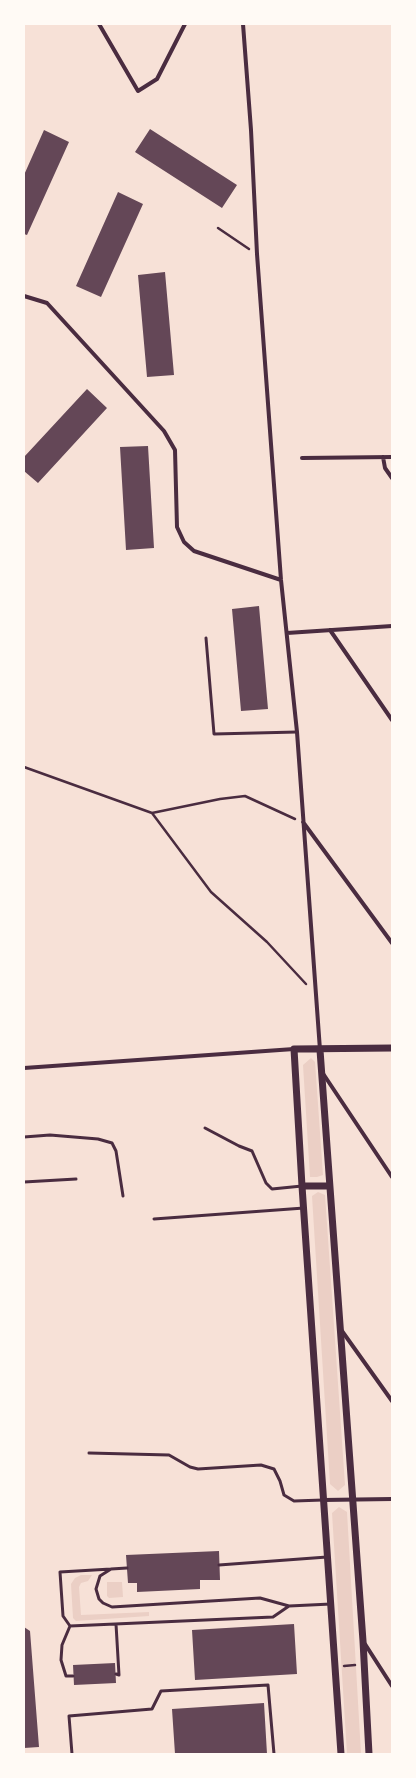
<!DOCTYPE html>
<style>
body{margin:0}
#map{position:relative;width:416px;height:1778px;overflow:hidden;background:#f7e1d7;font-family:"IBM Plex Sans",sans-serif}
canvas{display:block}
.frame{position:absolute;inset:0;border:25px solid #fffaf5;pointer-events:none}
</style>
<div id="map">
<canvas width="416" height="1778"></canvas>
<div class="frame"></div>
</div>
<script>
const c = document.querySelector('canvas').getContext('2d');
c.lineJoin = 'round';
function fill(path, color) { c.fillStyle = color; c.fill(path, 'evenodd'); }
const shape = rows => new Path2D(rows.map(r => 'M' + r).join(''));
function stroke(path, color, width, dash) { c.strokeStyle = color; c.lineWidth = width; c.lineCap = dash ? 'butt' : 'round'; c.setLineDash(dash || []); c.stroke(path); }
fill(shape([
 [311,1058,315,1062,323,1175,317,1177,310,1177,303,1065],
 [318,1192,325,1195,345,1485,338,1491,330,1484,312,1196],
 [339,1507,347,1512,361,1754,347,1754,332,1513],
 [81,1575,92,1575,88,1581,81,1583,79,1587,81,1615,149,1612,149,1616,76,1621,73,1618,71,1584,75,1578],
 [107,1582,122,1582,123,1597,109,1598,107,1596]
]), '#ebcfc5');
fill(shape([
 [150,129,237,185,222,208,135,152],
 [44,130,69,142,27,235,24,234,24,175],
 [118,192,143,204,101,297,76,286],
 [165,272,174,375,147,377,138,275],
 [87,389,107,408,38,483,24,471,24,457],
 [148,446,154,548,126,550,120,447],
 [259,606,268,709,241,711,232,609],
 [219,1551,220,1580,200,1580,200,1589,137,1592,137,1583,128,1583,126,1555],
 [294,1624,297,1674,195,1680,192,1630],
 [24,1627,30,1631,39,1747,24,1748],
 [115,1663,116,1683,74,1685,73,1665],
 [264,1703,267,1754,175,1754,172,1709]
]), '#644757');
stroke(shape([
 [218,228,249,249],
 [24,767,152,813,220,799,245,796,295,819],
 [152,813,211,892,267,942,306,984],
 [344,1666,355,1665]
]), '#4a2c40', 2.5);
stroke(shape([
 [206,638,214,734,297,732],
 [205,1128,239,1146,252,1151,266,1183,272,1189,302,1186],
 [24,1137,50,1135,98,1139,112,1143,116,1151,123,1196],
 [24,1182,76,1179],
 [154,1219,304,1208],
 [89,1453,169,1455,190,1467,198,1469,261,1465,274,1469,280,1481,284,1495,294,1501,323,1500],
 [219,1565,327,1557],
 [127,1568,111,1569,100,1576,96,1589,99,1599,103,1603,112,1607,260,1598,289,1606,331,1604],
 [111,1569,60,1572,63,1616,70,1626,273,1617,289,1606],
 [116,1624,119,1675,116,1674],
 [70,1626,62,1645,61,1660,66,1676,73,1676],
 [72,1754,69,1716,152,1709,161,1691,268,1685,274,1754]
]), '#4a2c40', 3);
stroke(shape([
 [99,24,138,91,157,79,185,24],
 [243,24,251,130,257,254,281,580,297,732,320,1050],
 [24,296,47,303,164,431,175,450,177,527,184,542,194,551,281,580],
 [383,457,385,468,392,478],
 [302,458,392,457],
 [330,630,392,720],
 [287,633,392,626],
 [303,822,392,943],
 [24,1068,294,1049],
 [322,1072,392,1177],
 [342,1331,392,1401],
 [323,1500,392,1499],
 [365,1644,392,1686]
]), '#4a2c40', 4);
stroke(shape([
 [320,1050,363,1641,369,1754],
 [302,1186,329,1186],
 [341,1754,302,1186,294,1049,392,1048]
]), '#4a2c40', 7);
</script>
